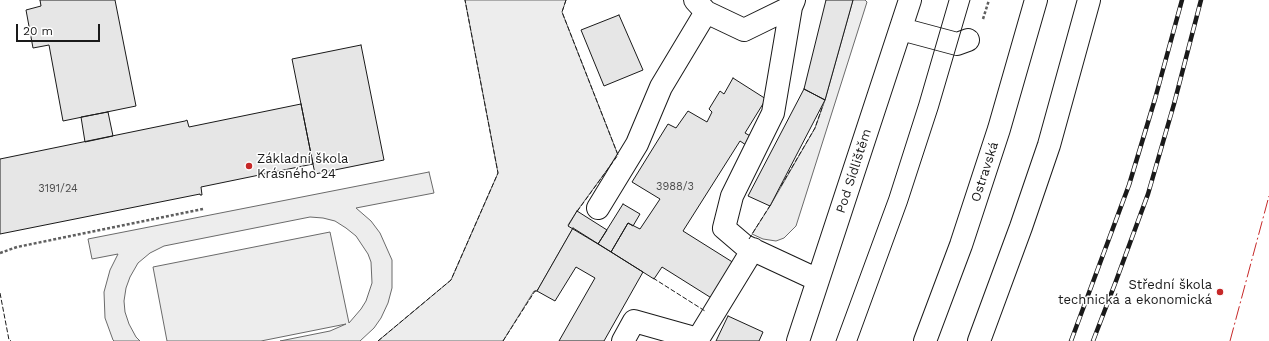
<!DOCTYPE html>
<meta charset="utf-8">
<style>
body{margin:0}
#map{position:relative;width:1269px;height:341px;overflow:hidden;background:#fff;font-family:"Work Sans",sans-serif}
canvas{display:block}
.scale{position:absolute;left:16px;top:24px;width:84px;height:18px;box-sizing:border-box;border:2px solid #1a1a1a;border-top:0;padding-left:5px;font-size:12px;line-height:14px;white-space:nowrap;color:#1a1a1a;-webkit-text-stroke:3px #fff;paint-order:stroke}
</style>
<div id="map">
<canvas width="1269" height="341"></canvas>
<div class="scale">20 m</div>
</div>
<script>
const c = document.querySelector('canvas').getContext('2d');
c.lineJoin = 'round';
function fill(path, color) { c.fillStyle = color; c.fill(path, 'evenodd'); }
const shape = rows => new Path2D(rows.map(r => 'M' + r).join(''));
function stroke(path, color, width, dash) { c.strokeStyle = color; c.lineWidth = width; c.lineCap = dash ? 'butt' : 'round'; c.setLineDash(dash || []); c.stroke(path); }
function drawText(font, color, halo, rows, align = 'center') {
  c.font = font + ' "Work Sans",sans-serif'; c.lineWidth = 3; c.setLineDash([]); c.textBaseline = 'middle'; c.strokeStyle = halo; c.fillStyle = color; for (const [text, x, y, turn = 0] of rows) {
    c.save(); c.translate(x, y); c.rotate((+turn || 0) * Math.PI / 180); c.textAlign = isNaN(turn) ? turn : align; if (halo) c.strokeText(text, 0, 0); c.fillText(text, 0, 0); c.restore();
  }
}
const built = shape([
 [465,0,566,0,562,12,618,155,577,211,568,225,573,228,537,291,534,291,503,341,378,341,451,280,498,173,465,0],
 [853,0,865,0,867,2,796,226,784,238,776,241,763,239,752,234,770,206,815,128,825,100,853,0],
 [429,172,434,193,356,208,371,221,380,233,392,260,392,288,388,303,381,318,374,328,360,341,280,341,330,331,346,324,261,341,167,341,153,267,330,232,349,323,361,309,366,301,372,283,371,262,368,254,356,236,346,228,335,221,323,218,310,217,164,246,150,253,138,263,130,277,126,288,124,301,125,312,129,324,136,337,140,341,114,341,113,340,105,318,104,292,110,270,118,254,92,259,88,239,429,172]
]);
fill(built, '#ededed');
stroke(built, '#6a6a6a', 1);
const building = shape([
 [40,0,115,0,136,106,63,121,49,45,33,48,26,10,41,6,40,0],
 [826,0,853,0,825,100,804,89,826,0],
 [619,15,643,70,604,86,581,30,619,15],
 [361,45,384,160,315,174,292,59,361,45],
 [733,78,766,99,745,133,754,138,749,147,740,141,683,231,734,263,713,299,662,267,654,279,611,252,628,223,640,229,660,199,632,182,668,124,676,128,688,111,707,122,712,112,709,109,720,91,724,94,733,78],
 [804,89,825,100,770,206,748,196,804,89],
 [301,104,313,164,201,187,202,195,200,195,200,194,0,234,0,159,185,121,187,120,189,127,301,104],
 [108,112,113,136,85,142,81,117,108,112],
 [623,204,640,214,633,226,628,223,611,252,598,244,623,204],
 [577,211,607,230,598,244,568,226,577,211],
 [573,228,643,272,604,341,559,341,595,278,576,267,555,301,537,291,573,228],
 [728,316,763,332,759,341,716,341,728,316]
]);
fill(building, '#e6e6e6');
stroke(building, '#1a1a1a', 1);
const minor = shape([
 [695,0,706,12,744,30,791,7,794,0],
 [791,7,773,113,732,196,724,228,745,246,818,280],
 [901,29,957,44,968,40],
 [598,208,637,144,661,87,706,12],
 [623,341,634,321,698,339,753,249],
 [798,341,910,0]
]);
const highway = shape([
 [925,341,961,245,999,129,1036,0],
 [979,341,1021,227,1049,145,1089,0]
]);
stroke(minor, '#1a1a1a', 24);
stroke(highway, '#1a1a1a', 24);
stroke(shape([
 [983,19,989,0],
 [0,253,17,247,203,209]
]), '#5f5f5f', 2.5, [3, 2]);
stroke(minor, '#fff', 22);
stroke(highway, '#fff', 22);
stroke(shape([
 [836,341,889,197,919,103,949,0],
 [857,341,907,204,938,109,970,0]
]), '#1a1a1a', 1);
const rail = shape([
 [1071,341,1129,185,1155,99,1182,0],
 [1093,341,1116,281,1148,194,1174,104,1201,0]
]);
stroke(rail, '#1a1a1a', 4.5);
stroke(rail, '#fff', 3, [9]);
stroke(shape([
 [566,0,562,12,618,155,576,213],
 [781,186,815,128,823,105],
 [749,239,771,204],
 [653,278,705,311],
 [0,293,9,340,11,341],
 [378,341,451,280,498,173,465,0],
 [503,341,535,291,537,291,538,289]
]), '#1a1a1a', 1, [5, 2]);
stroke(shape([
 [1230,341,1269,196]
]), '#c62828', 1, [14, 3, 2, 3]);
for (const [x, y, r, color] of [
 [249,166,4,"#c62828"],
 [1220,292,4,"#c62828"]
]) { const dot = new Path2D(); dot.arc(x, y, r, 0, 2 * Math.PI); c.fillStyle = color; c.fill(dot); stroke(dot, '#fff', 1.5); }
drawText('11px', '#4d4d4d', null, [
 ["3988/3",675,187],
 ["3191/24",58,189]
]);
drawText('13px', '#1a1a1a', '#fff', [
 ["Základní škola",257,159],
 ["Krásného 24",257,174],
 ["Střední škola",1212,285,"right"],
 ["technická a ekonomická",1212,300,"right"]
], 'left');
drawText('13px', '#1a1a1a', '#fff', [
 ["Pod Sídlištěm",854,171,-72],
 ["Ostravská",985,172,-72]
]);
</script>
